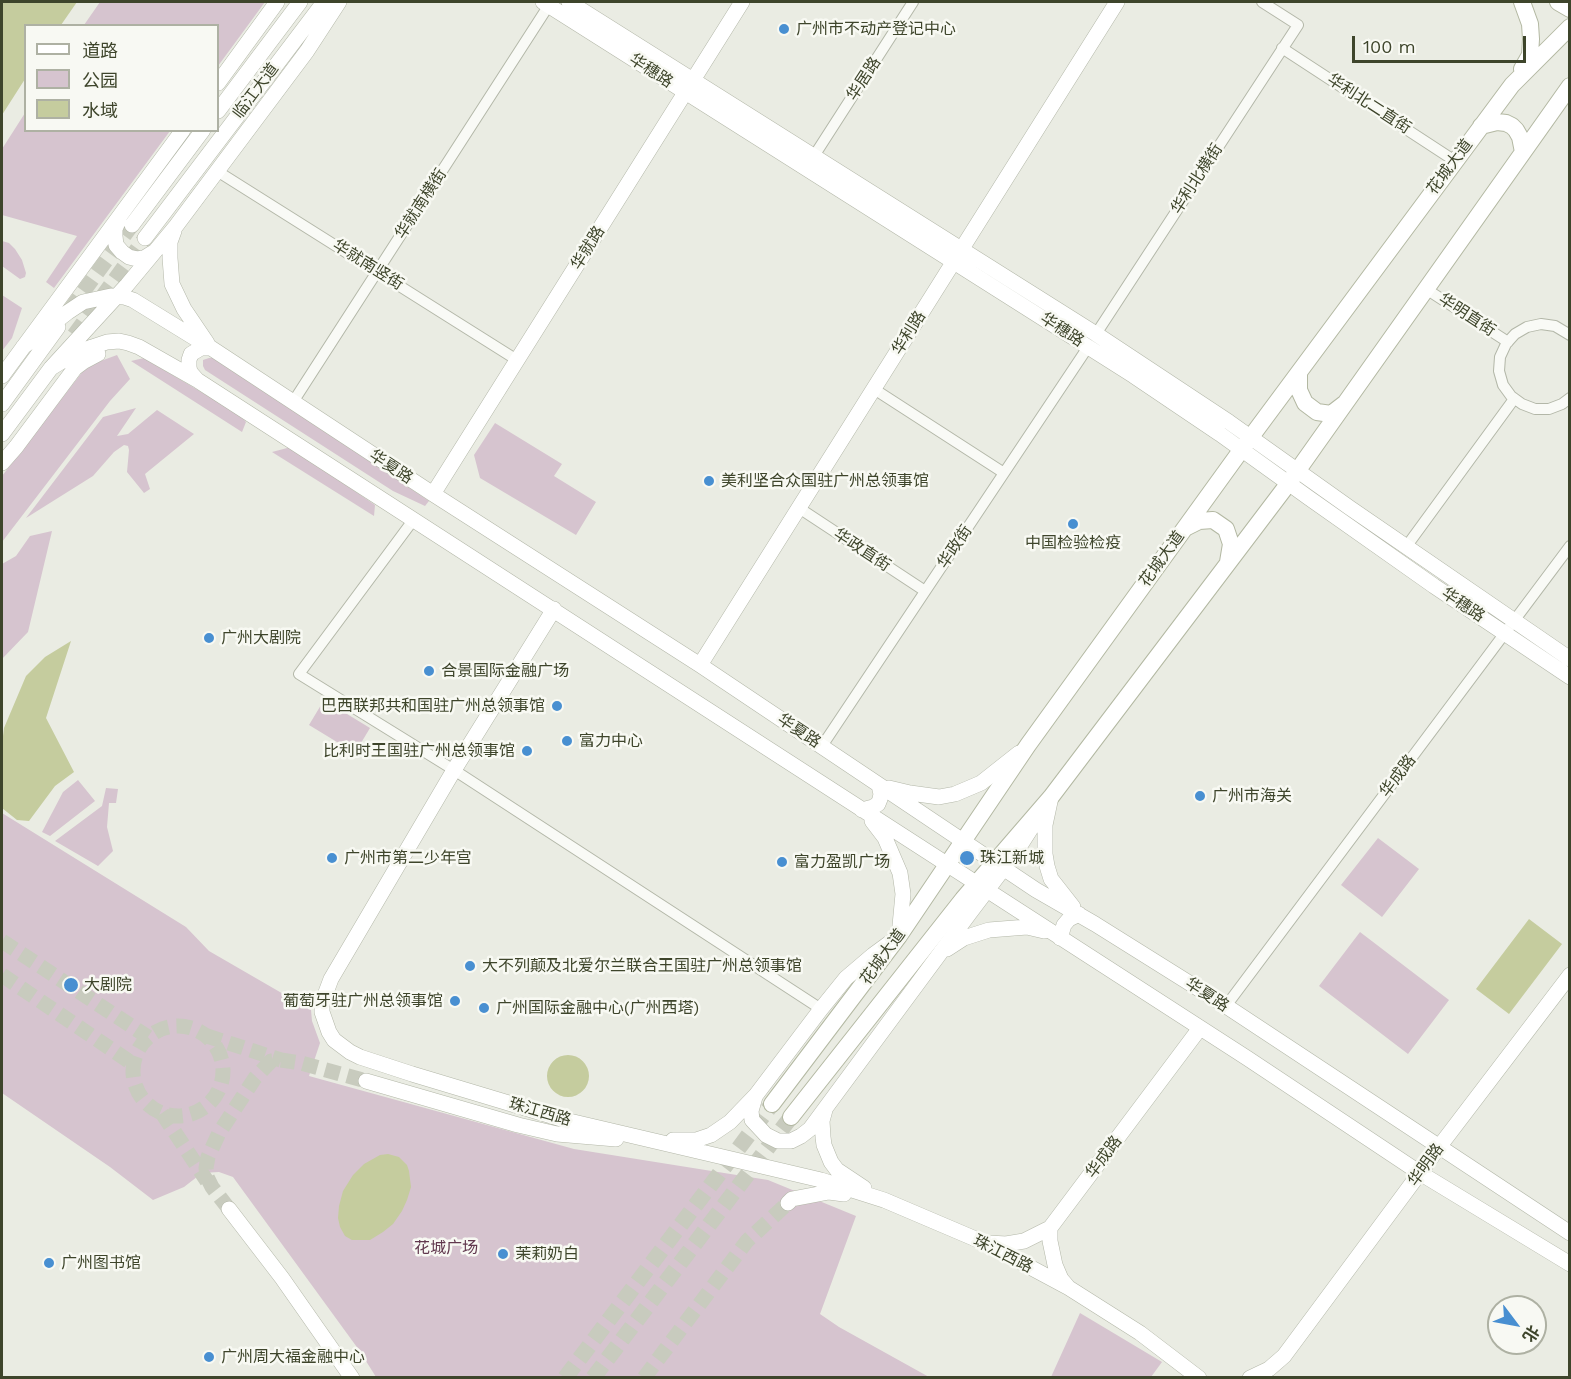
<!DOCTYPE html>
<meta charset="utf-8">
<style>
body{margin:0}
#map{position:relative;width:1571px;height:1379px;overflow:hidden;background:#eaece3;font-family:"Work Sans","Noto Sans SC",sans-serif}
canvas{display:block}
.frame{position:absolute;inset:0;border:3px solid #3e452b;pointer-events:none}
.legend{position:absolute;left:24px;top:24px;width:195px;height:108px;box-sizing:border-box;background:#f8f9f3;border:2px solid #aeb1a3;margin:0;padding:8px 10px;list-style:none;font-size:18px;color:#3e452b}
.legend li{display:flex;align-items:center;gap:12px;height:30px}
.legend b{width:30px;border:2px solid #aeb1a3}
.north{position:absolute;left:1487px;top:1295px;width:60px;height:60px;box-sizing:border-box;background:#f8f9f3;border:2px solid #aeb1a3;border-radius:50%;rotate:122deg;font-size:16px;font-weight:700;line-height:24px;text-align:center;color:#3e452b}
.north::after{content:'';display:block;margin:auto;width:21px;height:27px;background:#488fd1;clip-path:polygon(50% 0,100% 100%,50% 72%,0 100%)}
.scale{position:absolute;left:1352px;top:36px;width:174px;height:27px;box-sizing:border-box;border:3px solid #3e452b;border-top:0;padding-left:8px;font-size:18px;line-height:21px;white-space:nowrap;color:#3e452b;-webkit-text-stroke:4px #f8f9f3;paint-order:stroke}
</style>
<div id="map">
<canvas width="1571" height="1379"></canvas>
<div class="frame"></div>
<ul class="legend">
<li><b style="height:8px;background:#fff"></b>道路</li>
<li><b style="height:16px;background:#d6c4cf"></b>公园</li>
<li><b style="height:16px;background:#c5cc9e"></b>水域</li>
</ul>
<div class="north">北</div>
<div class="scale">100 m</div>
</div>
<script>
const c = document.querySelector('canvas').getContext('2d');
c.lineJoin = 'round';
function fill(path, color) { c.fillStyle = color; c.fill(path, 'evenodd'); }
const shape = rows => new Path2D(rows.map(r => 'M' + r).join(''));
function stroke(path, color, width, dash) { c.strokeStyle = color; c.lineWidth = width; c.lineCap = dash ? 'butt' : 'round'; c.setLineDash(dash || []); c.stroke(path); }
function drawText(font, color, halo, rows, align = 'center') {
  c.font = font + ' "Work Sans","Noto Sans SC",sans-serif'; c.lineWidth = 5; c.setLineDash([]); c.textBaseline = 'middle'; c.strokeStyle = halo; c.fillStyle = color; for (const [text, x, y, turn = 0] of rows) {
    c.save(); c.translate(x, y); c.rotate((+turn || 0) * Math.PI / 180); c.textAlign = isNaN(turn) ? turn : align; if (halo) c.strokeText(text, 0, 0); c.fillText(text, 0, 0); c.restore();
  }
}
fill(shape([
 [100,2,265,2,218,66,218,26,84,25],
 [25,113,26,130,170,131,54,288,46,282,77,236,2,215,2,149],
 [2,241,9,243,15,249,22,260,26,273,25,277,20,279,2,266],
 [2,295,22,308,12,338,2,351],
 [117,355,130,379,110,401,2,542,2,476,83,371,98,362],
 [144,358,240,415,246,422,242,432,131,361],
 [209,358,217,358,429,501,425,506,393,491,205,370,203,366,203,360],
 [136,408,117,436,128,434,157,410,194,434,145,474,150,489,144,493,127,472,129,450,128,446,124,445,114,452,93,476,26,518,103,417],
 [495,423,562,464,554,476,596,502,576,535,480,478,474,455],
 [291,447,375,505,374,516,272,452],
 [52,531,28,632,2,659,2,564,16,556,30,536],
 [324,700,370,728,355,753,309,725],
 [78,780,95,801,50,836,42,832,63,792],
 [106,788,118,789,116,803,109,803,107,827,113,851,98,866,55,841,102,806],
 [2,813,186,927,209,951,311,1010,312,1021,320,1043,309,1076,574,1149,768,1180,856,1216,820,1314,839,1327,929,1377,376,1377,359,1350,233,1177,219,1172,202,1173,184,1187,153,1200,110,1167,2,1093],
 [1378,838,1419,869,1382,917,1341,885],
 [1360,932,1449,1000,1408,1054,1319,986],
 [1080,1313,1162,1362,1151,1377,1051,1377]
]), '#d6c4cf');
fill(shape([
 [2,2,77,2,61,25,26,26,25,79,2,115],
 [71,641,46,718,74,772,55,786,29,821,17,820,2,808,2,744,4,728,26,676,45,657],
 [1529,919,1562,944,1509,1014,1476,989],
 '547 1076a21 21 0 1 1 42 0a21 21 0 1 1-42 0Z',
 [388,1154,399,1157,407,1165,409,1171,411,1187,407,1200,402,1211,393,1224,383,1232,370,1240,352,1240,345,1236,340,1227,338,1218,339,1206,343,1191,353,1175,364,1164,380,1155]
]), '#c5cc9e');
stroke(shape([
 [70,310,132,225],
 [74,335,145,238],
 [2,941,148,1037],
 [2,975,133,1064],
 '133 1071a45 45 0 1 1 90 0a45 45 0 1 1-90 0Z',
 [207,1036,281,1060],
 [162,1113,207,1181],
 [229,1209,212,1187,207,1177,206,1168,208,1157,219,1133,255,1078,271,1061,281,1060,301,1063,366,1081],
 [644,1378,747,1241,788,1203]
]), '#c8cbbe', 15, [15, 8]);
stroke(shape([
 [565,1378,772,1104],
 [593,1378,791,1117]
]), '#c8cbbe', 16, [16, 8]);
const street = shape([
 [1282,48,1455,161],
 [814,156,913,2],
 [217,171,517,360],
 [1426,289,1508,342],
 [1096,334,1298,25,1262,2],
 [1570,335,1555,326,1541,324,1527,327,1515,334,1506,344,1500,357,1499,371,1503,385,1511,396,1522,404,1535,409,1549,409,1562,404,1570,398],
 [874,389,1004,473],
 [293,402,549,5],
 [799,508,925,591],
 [414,519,299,674,454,770,821,1009],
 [1406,547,1514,399],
 [822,746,1088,347],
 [1226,1006,1570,546]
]);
const secondary = shape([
 [543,2,1134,376,1220,434,1309,498,1434,586,1570,677],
 [569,2,1096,334,1229,422,1350,508,1570,659],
 [218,83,277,2],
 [218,111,300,2],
 [119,220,115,229,115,236,116,245,122,252,129,257,137,259,144,258,152,253],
 [132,225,203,130],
 [174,231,170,242,170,258,172,284,184,309,207,343],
 [145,238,324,2],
 [23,347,68,312,83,302,111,296,124,297,133,300,211,348,433,494,700,665,1036,890,1095,924,1226,1006,1570,1233],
 [51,368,72,355,92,347,107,342,119,341,128,343,139,347,197,380,1247,1058,1420,1173,1570,1264],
 [2,376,183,130],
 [197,380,190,372,189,367,189,360,191,354,201,348,211,348],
 [2,404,58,327],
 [2,434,51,368,127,285,176,226,307,51,339,2],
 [2,463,16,447,75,368,83,362,98,354],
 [433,494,742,2],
 [554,609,454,770,331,979,322,1003,322,1012,329,1032,334,1040,350,1052,360,1057,412,1074,565,1120,821,1180,884,1200,985,1243,1069,1288,1140,1333,1199,1378],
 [700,665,1117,2],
 [889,788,910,793,939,797,955,794,981,783,1019,753],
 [1051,797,1045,825,1045,854,1047,866,1051,879,1073,907],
 [862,810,873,807,878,804,880,799,881,794,879,785],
 [1060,938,1064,925,1069,919,1079,914],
 [947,949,964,938,989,930,1027,927,1044,931],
 [366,1081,518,1125,557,1134,616,1139],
 [755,1097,751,1111,752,1120,766,1135,778,1141,791,1141,801,1136,810,1129,969,914,1016,852,1032,827],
 [825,1110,822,1121,823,1137,824,1145,831,1162,837,1170,864,1188],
 [673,1140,696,1140,711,1135,730,1122,756,1095,821,1009,846,978,873,955,899,936,903,894,900,873,885,838,872,821],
 [788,1203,792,1199,829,1192,844,1194],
 [229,1209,282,1278,352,1378],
 [1050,1228,1050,1241,1055,1265,1061,1279,1067,1286],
 [989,1243,1006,1244,1024,1241,1050,1228,1200,1028],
 [1250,1378,1269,1369,1284,1356,1439,1147,1570,975]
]);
const primary = shape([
 [1522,2,1530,24,1531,39,1530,55,1522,69],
 [1558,2,1570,9],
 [1481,126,1497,122,1506,123,1512,126,1516,130,1520,137,1523,152],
 [1299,372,1299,390,1305,403,1317,412,1331,414,1344,404],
 [1185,528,1199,521,1213,520,1226,529,1231,544,1228,562],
 [772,1104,899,936,1028,745,1242,449,1512,85,1570,27],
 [791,1117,963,899,1051,797,1288,484,1570,86]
]);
stroke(street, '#b3b7a8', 12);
stroke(secondary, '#b3b7a8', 16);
stroke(primary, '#b3b8a2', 18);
stroke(street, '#f9faf6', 10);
stroke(secondary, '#fff', 15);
stroke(primary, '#fff', 16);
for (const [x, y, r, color] of [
 [784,29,6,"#488fd1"],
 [709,481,6,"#488fd1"],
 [1073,524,6,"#488fd1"],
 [209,638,6,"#488fd1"],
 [429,671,6,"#488fd1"],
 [557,706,6,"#488fd1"],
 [567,741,6,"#488fd1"],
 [527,751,6,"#488fd1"],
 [1200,796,6,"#488fd1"],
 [332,858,6,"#488fd1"],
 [967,858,8,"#488fd1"],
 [782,862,6,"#488fd1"],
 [470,966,6,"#488fd1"],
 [71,985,8,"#488fd1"],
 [455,1001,6,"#488fd1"],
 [484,1008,6,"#488fd1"],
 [503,1254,6,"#488fd1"],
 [49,1263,6,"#488fd1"],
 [209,1357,6,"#488fd1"]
]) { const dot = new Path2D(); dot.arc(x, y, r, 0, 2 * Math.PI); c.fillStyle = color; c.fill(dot); stroke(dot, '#f8f9f3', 2); }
drawText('16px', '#3e452b', '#f8f9f3', [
 ["广州市不动产登记中心",796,29],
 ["美利坚合众国驻广州总领事馆",721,481],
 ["中国检验检疫",1073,543,"center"],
 ["广州大剧院",221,638],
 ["合景国际金融广场",441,671],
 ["巴西联邦共和国驻广州总领事馆",545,706,"right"],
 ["富力中心",579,741],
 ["比利时王国驻广州总领事馆",515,751,"right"],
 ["广州市海关",1212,796],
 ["广州市第二少年宫",344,858],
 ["珠江新城",980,858],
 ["富力盈凯广场",794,862],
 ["大不列颠及北爱尔兰联合王国驻广州总领事馆",482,966],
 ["大剧院",84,985],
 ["葡萄牙驻广州总领事馆",443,1001,"right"],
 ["广州国际金融中心(广州西塔)",496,1008],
 ["茉莉奶白",515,1254],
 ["广州图书馆",61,1263],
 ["广州周大福金融中心",221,1357]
], 'left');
drawText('16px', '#3e452b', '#f8f9f3', [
 ["华穗路",651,71,33],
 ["华居路",864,79,-57],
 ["临江大道",256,91,-53],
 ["华利北二直街",1369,104,33],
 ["花城大道",1450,167,-53],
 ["华利北横街",1197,179,-57],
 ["华就南横街",421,204,-57],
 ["华就路",588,248,-58],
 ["华就南竖街",368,265,32],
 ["华明直街",1467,315,33],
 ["华穗路",1062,330,33],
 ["华利路",909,333,-58],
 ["华夏路",391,467,33],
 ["华政街",955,547,-56],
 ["华政直街",862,550,33],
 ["花城大道",1162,559,-54],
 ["华穗路",1463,605,34],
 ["华夏路",799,731,34],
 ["华成路",1398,776,-53],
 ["花城大道",883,957,-54],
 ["华夏路",1207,995,33],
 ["珠江西路",540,1112,16],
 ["华成路",1104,1157,-53],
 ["华明路",1426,1165,-54],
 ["珠江西路",1003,1254,27]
]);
drawText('16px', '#61384e', '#f8f9f3', [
 ["花城广场",446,1248]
]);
</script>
